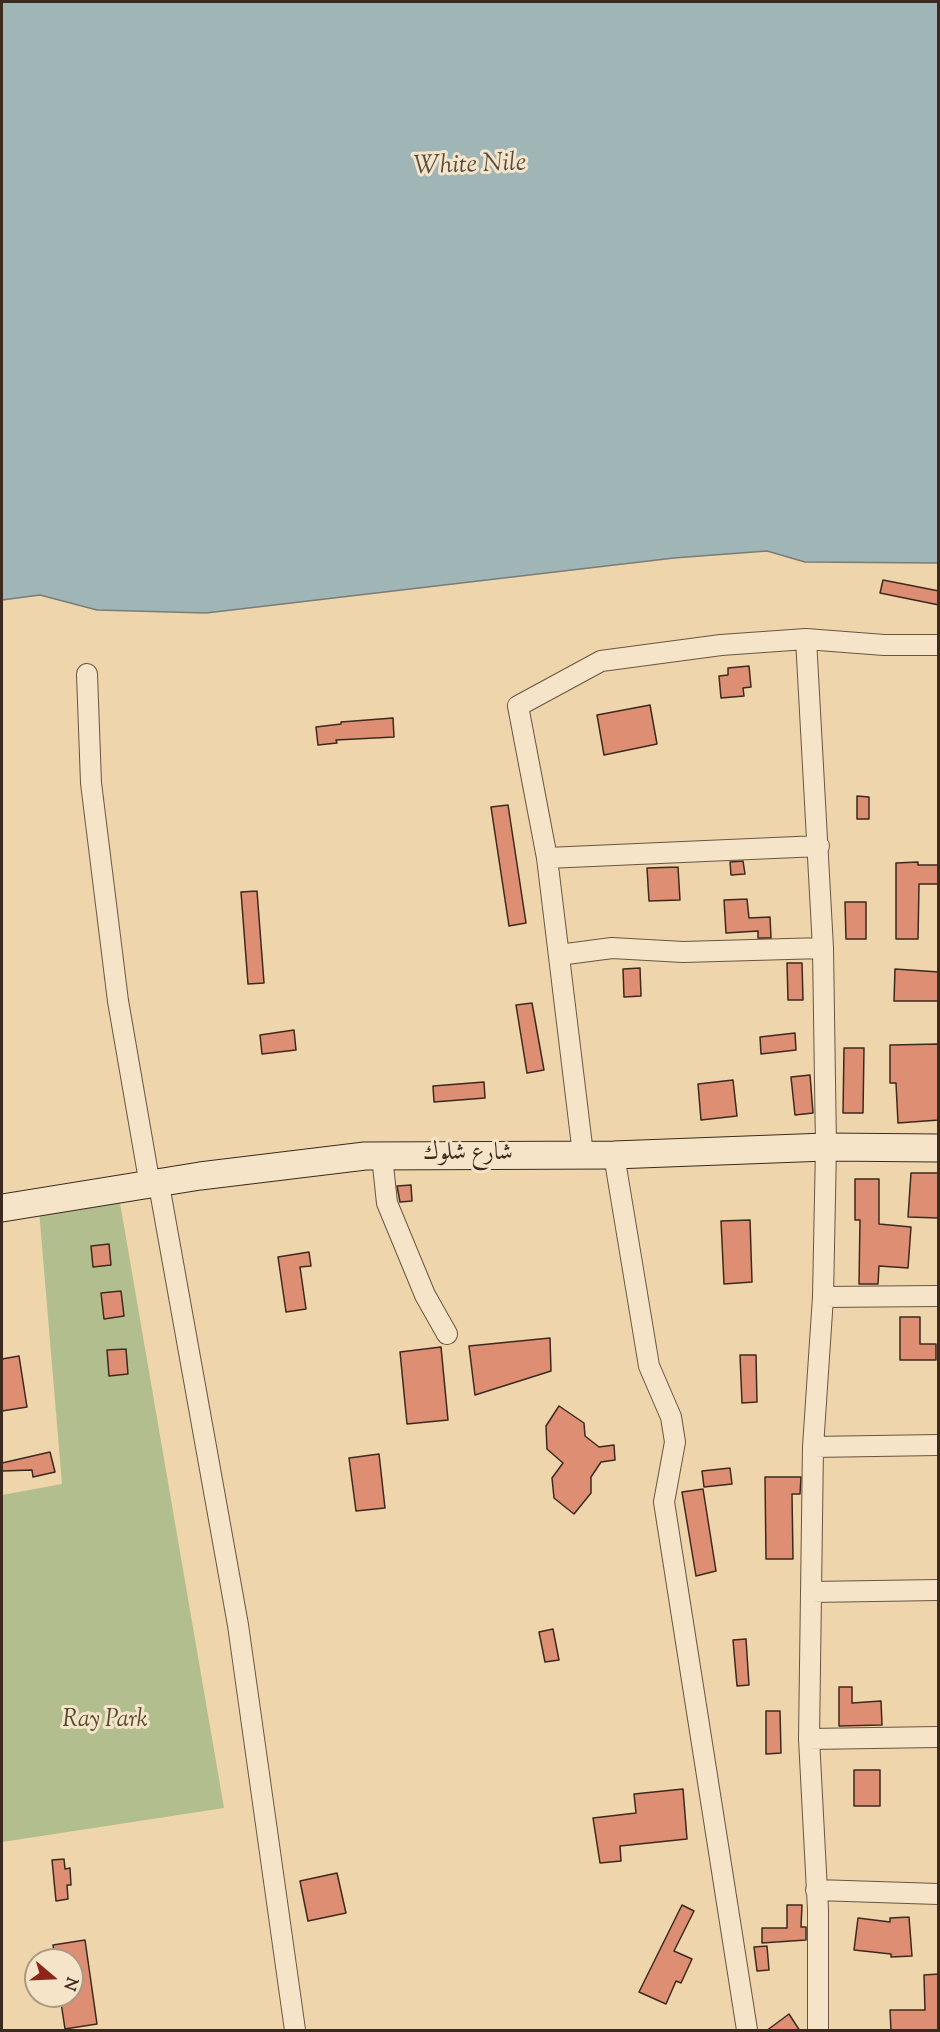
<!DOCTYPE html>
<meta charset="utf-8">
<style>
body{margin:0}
#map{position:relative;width:940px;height:2032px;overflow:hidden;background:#efd5ab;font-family:"Sorts Mill Goudy",serif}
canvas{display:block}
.frame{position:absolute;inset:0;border:3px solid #3c2a1f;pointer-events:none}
.north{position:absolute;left:24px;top:1948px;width:60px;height:60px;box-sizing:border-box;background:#f5e4c8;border:2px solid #ab9a84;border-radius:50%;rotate:109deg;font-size:16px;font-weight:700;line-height:24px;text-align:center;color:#3c2a1f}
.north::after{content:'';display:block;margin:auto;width:21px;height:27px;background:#8f2418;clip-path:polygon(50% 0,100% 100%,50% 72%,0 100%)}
</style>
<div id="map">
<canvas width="940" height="2032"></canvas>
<div class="frame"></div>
<div class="north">N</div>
</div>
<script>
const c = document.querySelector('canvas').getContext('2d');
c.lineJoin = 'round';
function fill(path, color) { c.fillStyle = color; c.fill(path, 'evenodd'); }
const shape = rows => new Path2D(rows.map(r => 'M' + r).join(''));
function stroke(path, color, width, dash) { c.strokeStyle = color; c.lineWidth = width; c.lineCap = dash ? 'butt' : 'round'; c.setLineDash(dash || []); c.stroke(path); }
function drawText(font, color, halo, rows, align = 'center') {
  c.font = font + ' "Sorts Mill Goudy",Amiri,serif'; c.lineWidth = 6; c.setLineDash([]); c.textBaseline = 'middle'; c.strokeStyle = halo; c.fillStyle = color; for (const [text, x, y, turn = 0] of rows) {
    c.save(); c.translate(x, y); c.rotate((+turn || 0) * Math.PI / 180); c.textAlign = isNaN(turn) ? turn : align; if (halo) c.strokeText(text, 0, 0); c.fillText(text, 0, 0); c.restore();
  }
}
fill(shape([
 [119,1197,224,1808,2,1842,2,1495,62,1484,39,1210]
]), '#b2be8e');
const water = shape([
 [2,2,938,2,938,563,805,562,767,551,674,558,206,613,97,610,40,595,2,600,2,2]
]);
fill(water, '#a0b5b6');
stroke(water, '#787d7a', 1.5);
const building = shape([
 [883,580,939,591,939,605,880,593,883,580],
 [749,666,751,687,743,688,744,696,721,698,719,676,728,675,728,668,749,666],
 [650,705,657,744,604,755,597,715,650,705],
 [393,718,394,737,336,740,337,743,318,745,316,727,341,724,341,722,393,718],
 [857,796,869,797,869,819,857,819,857,796],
 [508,805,526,923,509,926,491,807,508,805],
 [743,861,745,874,731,875,730,862,743,861],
 [918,862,918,865,939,865,939,884,919,884,918,939,896,939,896,863,918,862],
 [678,867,680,900,649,901,647,868,678,867],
 [257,891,264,983,248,984,241,892,257,891],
 [747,899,749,918,770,917,771,938,758,938,758,931,726,933,724,900,747,899],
 [845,902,866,902,866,939,846,939,845,902],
 [787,963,802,963,803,1000,788,1000,787,963],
 [640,968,641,996,624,997,623,969,640,968],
 [895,969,939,972,939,1001,894,1001,895,969],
 [532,1003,544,1070,527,1073,516,1005,532,1003],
 [294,1030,296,1050,262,1054,260,1035,294,1030],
 [795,1033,796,1050,761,1054,760,1037,795,1033],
 [939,1044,939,1120,898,1123,896,1083,890,1083,890,1045,939,1044],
 [844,1048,864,1048,863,1113,843,1113,844,1048],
 [810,1075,813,1113,795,1115,791,1077,810,1075],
 [733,1080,737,1116,701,1120,698,1084,733,1080],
 [484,1082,485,1098,434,1102,433,1086,484,1082],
 [911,1173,939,1173,939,1218,908,1217,911,1173],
 [855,1179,879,1179,879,1224,911,1227,908,1268,879,1266,878,1284,859,1284,860,1220,855,1220,855,1179],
 [411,1185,412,1201,400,1202,397,1186,411,1185],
 [750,1220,752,1282,724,1284,721,1221,750,1220],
 [109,1244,111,1265,93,1267,91,1246,109,1244],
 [309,1252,311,1266,300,1267,306,1309,286,1312,278,1257,309,1252],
 [121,1291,124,1316,104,1319,101,1293,121,1291],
 [900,1317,920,1317,920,1344,936,1344,936,1360,900,1360,900,1317],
 [550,1338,551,1371,475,1395,469,1346,550,1338],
 [441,1347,448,1420,407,1424,400,1352,441,1347],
 [126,1349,128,1374,109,1376,107,1350,126,1349],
 [740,1355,756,1355,757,1402,742,1403,740,1355],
 [19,1356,27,1407,2,1411,2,1359,19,1356],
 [559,1406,584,1423,585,1436,599,1447,614,1445,615,1460,601,1462,591,1477,591,1493,574,1514,554,1498,552,1478,563,1463,547,1449,546,1426,559,1406],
 [50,1452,55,1472,33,1477,32,1470,2,1471,2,1463,50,1452],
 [379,1454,385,1508,356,1511,349,1458,379,1454],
 [730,1468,732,1484,704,1487,702,1471,730,1468],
 [765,1477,801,1477,800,1494,792,1494,793,1559,766,1559,765,1477],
 [703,1489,716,1571,696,1576,682,1492,703,1489],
 [553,1629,559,1660,545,1662,539,1632,553,1629],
 [746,1639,749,1685,737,1686,733,1640,746,1639],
 [839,1687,852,1687,852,1703,881,1701,882,1725,839,1726,839,1687],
 [766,1711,780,1711,781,1753,766,1754,766,1711],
 [854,1770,880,1770,880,1806,854,1806,854,1770],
 [683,1789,687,1839,620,1846,621,1861,600,1863,593,1818,636,1813,634,1794,683,1789],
 [64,1859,65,1869,70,1868,71,1885,67,1885,68,1899,56,1901,52,1860,64,1859],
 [337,1873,346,1913,308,1921,300,1881,337,1873],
 [682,1905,694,1911,674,1951,692,1959,681,1983,676,1981,666,2004,639,1992,682,1905],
 [787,1905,802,1905,801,1927,806,1927,806,1940,762,1943,762,1928,787,1928,787,1905],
 [909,1917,912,1956,891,1957,891,1954,854,1950,858,1918,890,1922,890,1918,909,1917],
 [85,1940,97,2024,65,2029,60,1996,72,1996,72,1960,55,1960,53,1945,85,1940],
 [767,1946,769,1970,757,1971,754,1947,767,1946],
 [939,1974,939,2031,891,2031,890,2010,925,2010,924,1975,939,1974],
 [789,2014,800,2031,766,2031,789,2014]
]);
fill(building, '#dd8e73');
stroke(building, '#3c2a1f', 1.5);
const street = shape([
 [806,639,823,948,826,1147,823,1297,813,1447,809,1739,818,1910,818,2030],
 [87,674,91,783,118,1001,148,1174,159,1185,238,1625,295,2030],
 [547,858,819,846],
 [559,955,612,948,683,952,823,948],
 [583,1154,547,858,518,706,601,661,721,645,806,639,884,645,938,645],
 [614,1155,649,1366,671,1417,675,1442,664,1502,747,2030],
 [382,1156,387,1203,425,1295,447,1334],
 [823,1297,938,1296],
 [813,1447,938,1445],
 [811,1592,938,1590],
 [809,1739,938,1737],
 [816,1890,938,1894]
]);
const secondary = shape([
 [2,1208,200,1176,365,1156,614,1155,826,1147,938,1148]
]);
stroke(street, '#695542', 22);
stroke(secondary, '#3c2a1f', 29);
stroke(street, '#f5e4c8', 20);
stroke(secondary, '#f5e4c8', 27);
drawText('24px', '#3c2a1f', '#f5e4c8', [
 ["شارع شلوك",468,1155]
]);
drawText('italic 24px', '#544835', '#f5e4c8', [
 ["Ray Park",105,1722]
]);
drawText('italic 26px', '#554d45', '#f5e4c8', [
 ["White Nile",470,167,-2]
]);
</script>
